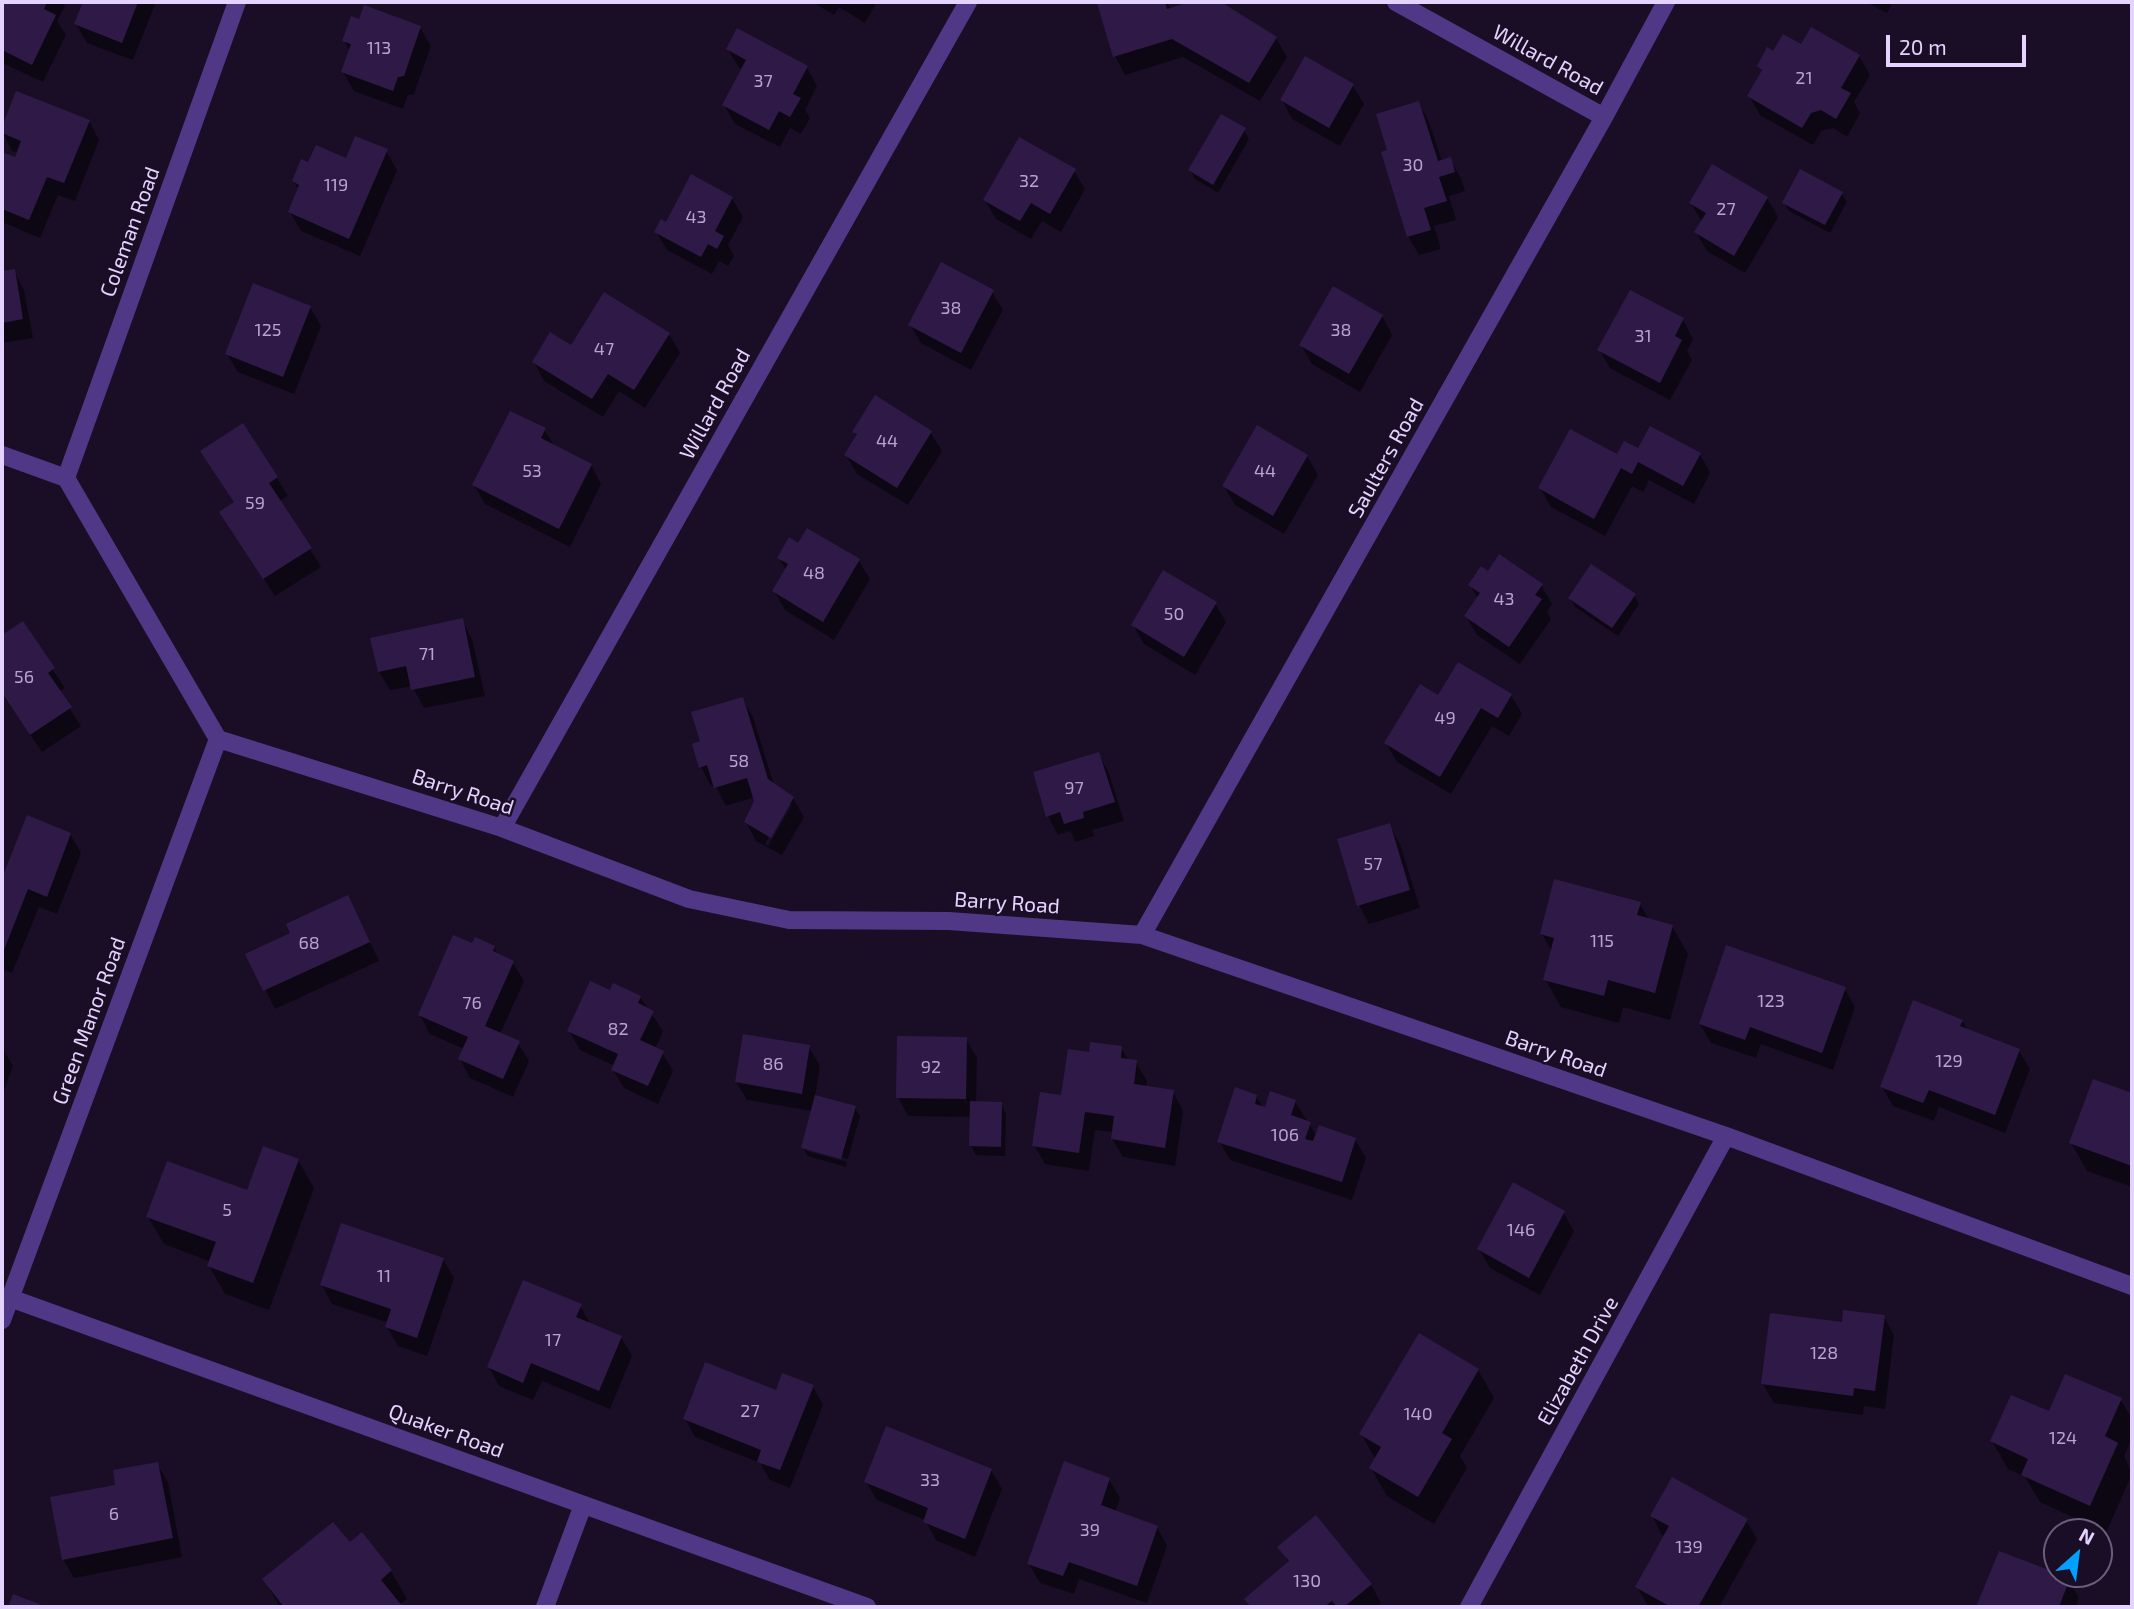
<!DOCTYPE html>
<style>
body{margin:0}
#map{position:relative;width:2134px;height:1609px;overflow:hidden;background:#190e26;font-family:"Exo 2",sans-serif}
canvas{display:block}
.frame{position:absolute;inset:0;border:4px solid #e4d3ff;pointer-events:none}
.north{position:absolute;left:2043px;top:1518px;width:70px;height:70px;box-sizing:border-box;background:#190e26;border:2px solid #6a5d7d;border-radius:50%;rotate:28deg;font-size:19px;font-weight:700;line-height:28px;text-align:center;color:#e4d3ff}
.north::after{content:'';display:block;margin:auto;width:24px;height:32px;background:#00a1fe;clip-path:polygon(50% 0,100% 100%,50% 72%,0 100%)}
.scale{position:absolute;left:1886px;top:35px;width:140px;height:32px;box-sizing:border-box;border:4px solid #e4d3ff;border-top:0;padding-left:9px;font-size:21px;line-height:24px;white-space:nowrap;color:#e4d3ff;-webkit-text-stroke:5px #190e26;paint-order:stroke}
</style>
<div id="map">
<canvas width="2134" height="1609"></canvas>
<div class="frame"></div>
<div class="north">N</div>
<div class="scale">20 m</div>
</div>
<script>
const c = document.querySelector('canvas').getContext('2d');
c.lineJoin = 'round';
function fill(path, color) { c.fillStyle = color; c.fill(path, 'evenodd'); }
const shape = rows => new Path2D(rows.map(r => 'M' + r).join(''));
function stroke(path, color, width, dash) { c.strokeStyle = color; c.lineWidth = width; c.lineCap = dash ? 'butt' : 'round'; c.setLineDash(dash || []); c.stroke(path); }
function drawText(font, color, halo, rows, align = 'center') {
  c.font = font + ' "Exo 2",sans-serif'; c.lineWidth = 5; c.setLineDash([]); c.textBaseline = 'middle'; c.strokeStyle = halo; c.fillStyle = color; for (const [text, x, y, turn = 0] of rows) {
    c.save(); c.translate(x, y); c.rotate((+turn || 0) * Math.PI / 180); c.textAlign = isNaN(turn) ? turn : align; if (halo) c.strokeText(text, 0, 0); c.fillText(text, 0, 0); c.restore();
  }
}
fill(shape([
 [2,2,62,2,65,6,57,21,66,35,43,82,2,63],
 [85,2,156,2,133,60,87,43,76,24],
 [812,2,877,2,865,23,839,7,834,15],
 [1106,2,1167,2,1170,9,1196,2,1218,2,1276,38,1287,57,1260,101,1183,57,1125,75,1115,56,1099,4],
 [1866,2,1893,2,1887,13],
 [420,28,431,46,414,94,408,95,403,109,354,91,343,72,350,51,344,41],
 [1801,47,1859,56,1870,75,1854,102,1860,113,1847,137,1833,128,1821,131,1813,145,1760,115,1749,96,1763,73,1759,66,1774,53],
 [728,49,807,68,817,86,805,110,810,118,801,134,790,128,780,147,735,124,724,105,743,70,739,68],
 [1353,86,1364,104,1340,146,1292,119,1282,100],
 [17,93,89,121,99,140,75,201,58,195,40,238,2,222,2,153,16,159,19,153,12,151,2,131],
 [1419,103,1429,122,1442,161,1450,159,1461,178,1465,191,1449,196,1456,220,1434,226,1441,249,1419,255,1408,236,1389,151],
 [1244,130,1249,139,1218,193,1195,179,1190,170],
 [386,151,397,170,360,256,301,231,290,212,299,190,293,181,309,164,347,160],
 [1074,171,1085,189,1061,232,1042,221,1031,239,996,219,985,200],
 [1842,194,1847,202,1830,233,1789,211,1784,203],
 [732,198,743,217,728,245,734,256,728,266,719,261,712,274,667,250,656,232,667,224],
 [1767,198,1778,217,1745,273,1707,251,1696,232,1702,222,1691,203],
 [14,271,24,290,33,338,2,343,2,273],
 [992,292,1003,310,971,370,921,343,910,325],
 [310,307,321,326,294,394,238,372,227,354],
 [1382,316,1392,335,1360,392,1312,364,1301,345],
 [1683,320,1693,339,1687,351,1692,360,1670,400,1610,368,1599,349],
 [669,334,680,353,645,408,619,391,603,417,544,381,534,362,572,348],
 [875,398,931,433,942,451,908,505,857,474,846,455,857,437,854,432],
 [544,429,555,447,591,465,601,484,570,547,485,504,474,485],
 [1639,451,1700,454,1710,473,1694,504,1649,480,1643,492,1632,486,1605,536,1551,507,1540,488,1617,456],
 [1307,456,1318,475,1284,534,1235,505,1224,486],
 [277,478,288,496,280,501,321,567,275,596,221,512],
 [807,531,859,561,870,579,834,640,785,610,774,591,786,570,779,558,799,545],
 [1488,573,1541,585,1552,604,1547,612,1551,619,1520,664,1477,635,1466,616,1478,599,1470,585],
 [1634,595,1639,604,1618,636,1575,607,1570,598],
 [1215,603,1226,622,1195,675,1144,644,1133,625],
 [462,620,472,639,485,696,424,708,412,686,390,690,379,672],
 [22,624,65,688,59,692,81,726,42,752,2,694,2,637],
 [1511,695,1522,714,1509,736,1492,726,1451,794,1397,762,1386,743,1438,698],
 [742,699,753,717,774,785,793,798,804,817,782,855,756,841,746,822,756,801,755,797,726,806,715,785,711,786,701,767,702,742],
 [788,804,792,804,768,846,765,844],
 [1098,754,1109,773,1124,821,1092,830,1094,836,1076,842,1070,831,1058,835,1048,816],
 [1389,825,1400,844,1420,908,1369,924,1359,905],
 [70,834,81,853,57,914,39,907,12,973,2,969,2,882],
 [348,897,379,961,275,1009,248,955,292,934],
 [1639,903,1650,921,1672,926,1688,954,1670,1020,1623,1007,1619,1023,1561,1007,1545,979,1552,952,1542,934],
 [472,945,494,947,499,956,513,963,524,981,500,1034,518,1043,529,1061,513,1097,470,1078,460,1059,464,1049,430,1034,420,1015],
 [1844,988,1855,1007,1833,1070,1761,1044,1756,1058,1711,1043,1700,1024],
 [611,992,640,997,663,1031,655,1049,662,1053,673,1071,658,1104,624,1088,613,1070,615,1066,580,1050,569,1031],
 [1962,1021,1968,1031,2019,1051,2030,1069,2005,1133,1939,1107,1934,1121,1893,1106,1882,1087],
 [966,1039,977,1058,976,1103,1001,1104,1006,1113,1005,1156,976,1155,971,1146,972,1117,908,1116,898,1097],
 [2,1047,13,1066,2,1096],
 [809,1047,820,1066,815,1097,854,1107,860,1116,848,1159,807,1148,807,1151,847,1162,846,1167,808,1156,802,1147,812,1111,747,1100,736,1082],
 [1121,1048,1129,1061,1136,1062,1147,1081,1146,1088,1173,1092,1183,1111,1175,1166,1123,1157,1112,1139,1113,1132,1095,1130,1089,1171,1045,1164,1034,1145,1090,1054],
 [2094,1081,2132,1095,2132,1187,2087,1171,2071,1143],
 [1256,1096,1265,1111,1295,1102,1317,1136,1355,1139,1366,1158,1352,1200,1230,1160,1219,1141],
 [298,1160,314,1188,269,1310,225,1294,209,1266,211,1262,164,1244,148,1217,248,1193],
 [1563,1212,1574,1231,1540,1295,1490,1268,1479,1249],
 [443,1259,454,1278,427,1356,398,1346,387,1327,389,1323,332,1304,322,1285],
 [580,1306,591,1325,621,1337,632,1356,610,1409,542,1381,533,1400,499,1386,489,1367],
 [1884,1317,1894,1335,1885,1409,1864,1406,1863,1415,1774,1403,1763,1384],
 [1478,1370,1494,1398,1460,1456,1467,1468,1434,1524,1387,1496,1371,1468,1376,1460,1361,1434],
 [813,1387,823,1405,790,1488,770,1480,760,1463,695,1437,685,1419,777,1393],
 [2121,1400,2132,1419,2132,1438,2124,1456,2132,1474,2106,1533,2040,1502,2025,1477,2008,1469,1992,1441,2050,1413],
 [157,1464,168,1482,182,1557,74,1578,63,1559,117,1486],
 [991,1470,1002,1489,975,1557,936,1540,925,1520,877,1500,866,1482],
 [1109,1479,1120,1498,1115,1512,1157,1527,1167,1546,1147,1603,1079,1579,1074,1594,1040,1583,1029,1564],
 [1652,1516,1746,1520,1757,1539,1719,1607,1648,1606,1637,1587,1666,1536,1662,1535],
 [362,1535,391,1571,407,1599,399,1605,401,1607,280,1607,264,1580,349,1544],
 [1280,1547,1371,1585,1381,1603,1377,1607,1251,1607,1246,1599,1289,1563],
 [2000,1553,2069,1580,2079,1598,2076,1607,1978,1607]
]), '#0007');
fill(shape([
 [2,2,47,2,44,9,56,15,32,65,2,50],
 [83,2,138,2,122,43,74,24],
 [1100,2,1165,2,1167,9,1190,2,1221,2,1277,37,1249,83,1172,39,1113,57,1097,3],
 [364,5,421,26,404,76,398,77,393,91,341,72,351,44,342,41,351,16,359,19],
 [1811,27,1860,55,1841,88,1851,93,1836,119,1821,110,1811,113,1802,128,1747,96,1762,70,1757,66,1767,47,1773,51,1783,34,1801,44],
 [737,28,808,66,793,94,801,98,790,117,779,111,769,130,722,105,746,60,726,49],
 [1305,56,1354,84,1329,128,1280,100],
 [16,91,90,120,64,183,47,177,29,220,2,209,2,152,15,157,21,141,2,133,2,127],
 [1419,101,1438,161,1451,157,1455,172,1439,177,1447,201,1424,208,1431,230,1407,237,1381,152,1387,150,1376,114],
 [1221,114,1246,128,1213,185,1188,170],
 [355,136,388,149,349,239,288,212,299,185,292,181,301,159,308,162,316,145,346,158],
 [1019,137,1076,169,1050,214,1031,203,1020,221,983,200],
 [1712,164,1768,197,1734,256,1694,232,1706,213,1689,203],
 [1800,169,1843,192,1825,225,1782,203],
 [691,174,733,197,715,231,724,236,717,249,708,244,701,257,654,232,661,219,666,222],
 [941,262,994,290,961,353,908,325],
 [15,269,23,319,2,323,2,271],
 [253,283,311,306,283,377,225,354],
 [1333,286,1383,315,1349,374,1299,345],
 [1630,290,1684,318,1675,336,1682,340,1660,383,1597,350],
 [604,292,670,333,634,390,608,374,592,399,532,362,550,332,571,345],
 [875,395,932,431,897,488,844,455,857,434,852,432],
 [510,411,546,428,541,438,592,464,559,529,472,485],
 [243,423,278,477,269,483,312,548,263,579,219,512,234,502,200,451],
 [1257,425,1308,455,1273,516,1222,486],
 [1650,426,1701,453,1683,486,1638,462,1632,474,1621,468,1594,519,1538,488,1570,429,1617,454,1624,441,1638,448],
 [807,528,860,559,823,622,772,591,788,564,777,558,789,537,798,543],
 [1499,554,1543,584,1535,595,1542,599,1509,647,1464,616,1480,593,1468,585,1481,566,1488,571],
 [1591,564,1636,594,1612,628,1568,598],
 [1163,570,1217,602,1184,657,1131,625],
 [463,618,475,677,411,690,406,666,378,672,370,638],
 [23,621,55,668,48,673,72,707,30,735,2,693,2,635],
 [1458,662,1512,694,1498,718,1481,708,1440,777,1384,743,1420,684,1438,695],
 [743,697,768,779,794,797,771,838,744,822,754,801,747,778,714,788,707,765,699,768,692,744,700,741,691,712],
 [1099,752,1115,802,1083,812,1084,818,1064,824,1060,812,1046,817,1033,772],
 [27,815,71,833,47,897,28,889,2,955,2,878],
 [1390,823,1410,890,1357,906,1337,839],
 [1554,879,1641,902,1637,915,1673,925,1655,993,1608,980,1604,996,1543,980,1554,938,1540,934],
 [348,895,370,942,263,991,245,954,290,933,286,924],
 [453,935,472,943,475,937,495,946,493,951,514,961,485,1026,520,1041,503,1079,458,1059,468,1037,418,1015],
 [1726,945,1846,987,1822,1053,1750,1027,1745,1040,1699,1024],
 [590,981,610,990,613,983,641,996,638,1003,654,1011,640,1040,664,1051,648,1086,611,1070,618,1054,567,1031],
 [1913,1000,1963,1020,1960,1026,2020,1049,1995,1115,1929,1090,1923,1103,1880,1087],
 [743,1034,810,1045,802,1094,735,1082],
 [897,1036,967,1037,966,1099,896,1098],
 [1090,1042,1122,1046,1121,1058,1137,1060,1134,1084,1174,1090,1165,1148,1111,1139,1114,1116,1085,1112,1079,1153,1032,1146,1040,1092,1061,1095,1068,1049,1089,1052],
 [2093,1079,2132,1093,2132,1166,2069,1143],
 [1235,1087,1257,1095,1255,1104,1265,1107,1270,1091,1296,1100,1291,1115,1311,1122,1305,1139,1313,1141,1319,1125,1356,1138,1342,1182,1217,1142],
 [815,1095,856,1106,841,1159,801,1148],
 [970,1101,1002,1102,1001,1147,969,1146],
 [263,1146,299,1159,253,1283,207,1266,216,1242,146,1217,167,1161,247,1190],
 [1513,1182,1565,1211,1529,1278,1477,1249],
 [341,1223,444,1258,417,1338,385,1327,391,1309,320,1285],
 [523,1280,582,1304,576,1317,622,1336,599,1391,531,1363,523,1383,487,1367],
 [1843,1310,1885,1315,1875,1391,1854,1388,1853,1396,1761,1384,1770,1313,1842,1322],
 [1419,1333,1479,1369,1442,1433,1452,1439,1418,1497,1369,1468,1381,1447,1359,1434],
 [705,1362,776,1390,782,1373,814,1385,780,1470,757,1462,761,1450,683,1419],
 [2065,1374,2122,1398,2105,1436,2118,1443,2090,1506,2021,1475,2028,1459,1990,1441,2011,1395,2049,1411],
 [886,1426,992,1469,965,1539,923,1522,928,1508,864,1482],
 [1064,1461,1110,1478,1101,1505,1158,1526,1137,1586,1069,1562,1063,1576,1027,1564],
 [158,1462,173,1538,62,1560,50,1497,115,1485,113,1470],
 [1672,1477,1748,1519,1698,1607,1671,1607,1635,1587,1669,1526,1650,1516],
 [1316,1515,1372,1584,1344,1607,1337,1607,1332,1601,1324,1607,1251,1607,1244,1599,1289,1561,1277,1547],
 [333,1522,350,1542,362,1532,392,1570,381,1580,403,1607,284,1607,262,1579],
 [1999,1551,2070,1578,2059,1607,1976,1607],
 [13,1594,47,1607,8,1607]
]), '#2f1a47');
stroke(shape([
 [1396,2,1604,117],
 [2,455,66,478,218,739,502,828,689,899,789,920,949,921,1142,935,1726,1136,2132,1286],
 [66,478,237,2],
 [502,828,968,2],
 [1142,935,1604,117,1666,2],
 [10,1298,867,1607],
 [2,1320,218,739],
 [545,1607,583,1505],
 [1469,1607,1726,1136]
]), '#503886', 18);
drawText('18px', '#b7a5d1', null, [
 ["113",379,48],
 ["21",1804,78],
 ["37",763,81],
 ["30",1413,165],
 ["32",1029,181],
 ["119",336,185],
 ["27",1726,209],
 ["43",696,217],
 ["38",951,308],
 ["125",268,330],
 ["38",1341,330],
 ["31",1643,336],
 ["47",604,349],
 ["44",887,441],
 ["53",532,471],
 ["44",1265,471],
 ["59",255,503],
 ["48",814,573],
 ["43",1504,599],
 ["50",1174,614],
 ["71",427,654],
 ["56",24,677],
 ["49",1445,718],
 ["58",739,761],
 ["97",1074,788],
 ["57",1373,864],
 ["115",1602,941],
 ["68",309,943],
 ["123",1771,1001],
 ["76",472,1003],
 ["82",618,1029],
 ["129",1949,1061],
 ["86",773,1064],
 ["92",931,1067],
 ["106",1285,1135],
 ["5",227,1210],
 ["146",1521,1230],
 ["11",384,1276],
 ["17",553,1340],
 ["128",1824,1353],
 ["27",750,1411],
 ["140",1418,1414],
 ["124",2063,1438],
 ["33",930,1480],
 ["6",114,1514],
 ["39",1090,1530],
 ["139",1689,1547],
 ["130",1307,1581]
]);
drawText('21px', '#e4d3ff', '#190e26', [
 ["Willard Road",1548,60,29],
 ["Coleman Road",130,232,-70],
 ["Willard Road",715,404,-61],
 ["Saulters Road",1386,458,-61],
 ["Barry Road",463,792,18],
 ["Barry Road",1007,903,4],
 ["Green Manor Road",89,1021,-70],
 ["Barry Road",1556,1054,19],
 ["Elizabeth Drive",1578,1361,-61],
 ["Quaker Road",446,1431,20]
]);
</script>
